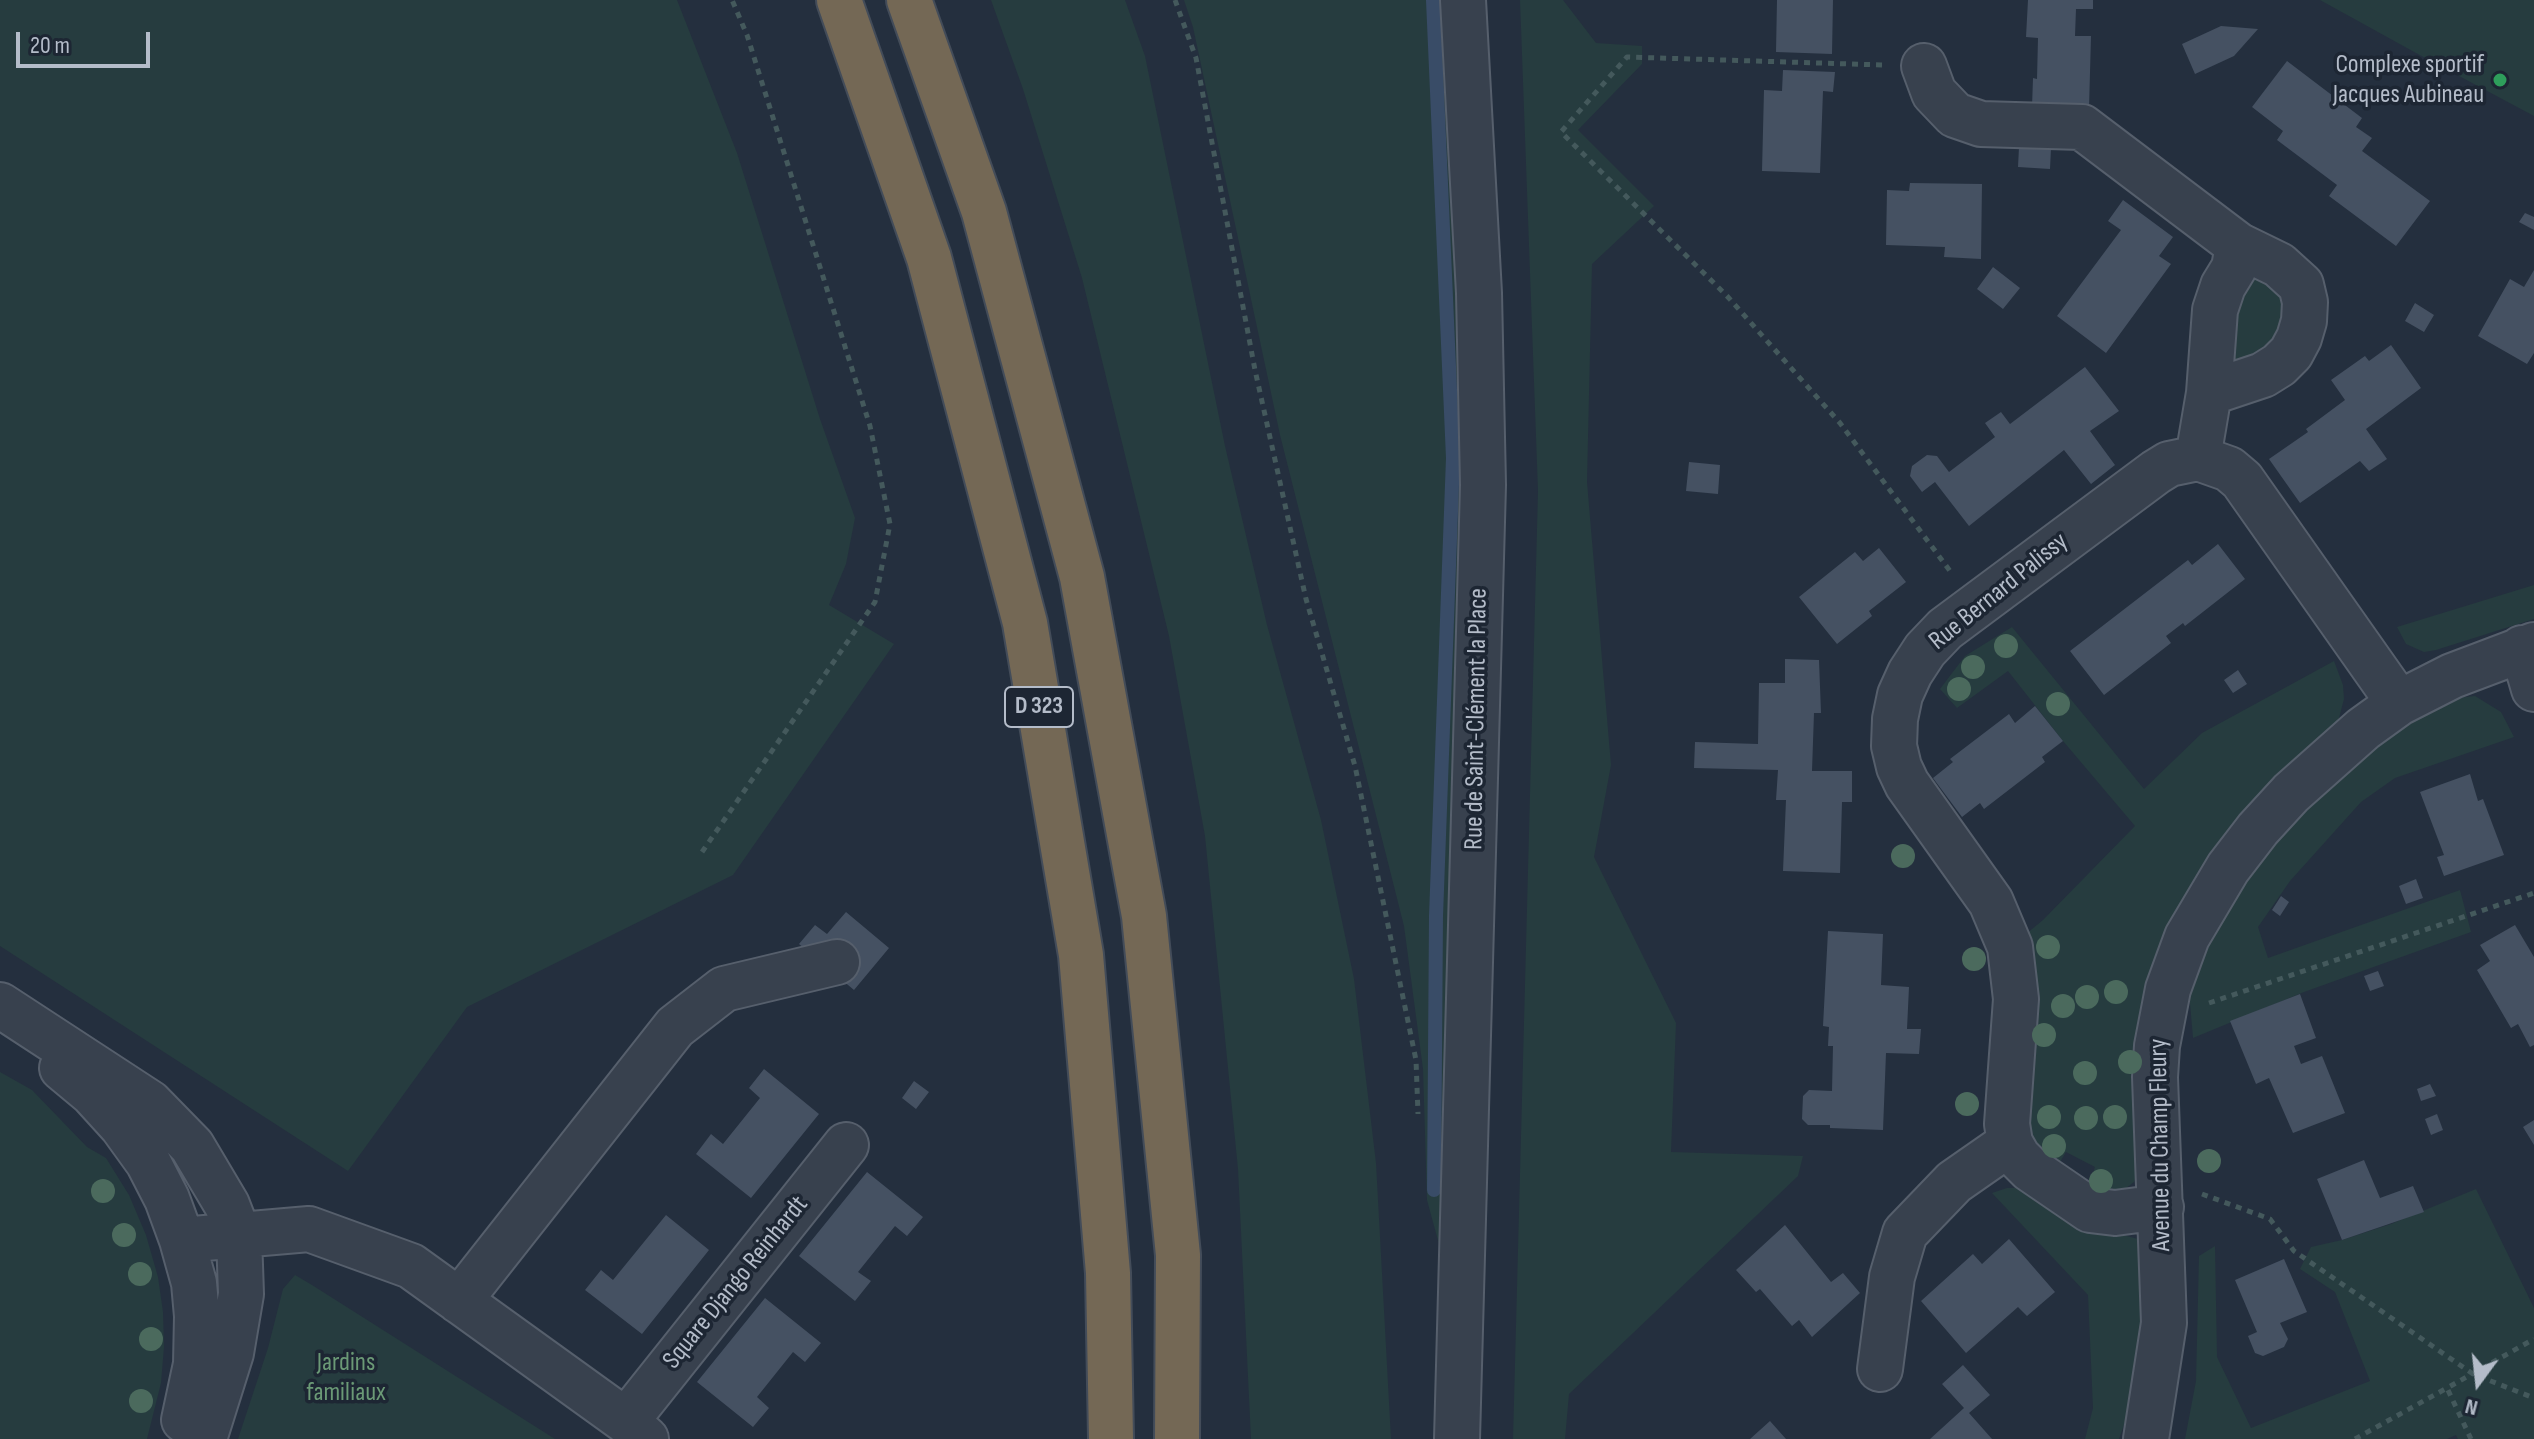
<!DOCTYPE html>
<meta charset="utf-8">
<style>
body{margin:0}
#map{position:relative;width:2534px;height:1439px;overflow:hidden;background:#242f3e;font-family:"Sofia Sans Condensed",sans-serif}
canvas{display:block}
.north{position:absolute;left:2438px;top:1343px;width:80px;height:80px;-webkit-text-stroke:6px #1d2633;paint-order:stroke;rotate:195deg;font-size:22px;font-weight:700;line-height:32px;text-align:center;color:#b4bcc9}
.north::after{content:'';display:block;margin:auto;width:28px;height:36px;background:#b4bcc9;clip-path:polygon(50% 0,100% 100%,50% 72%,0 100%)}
.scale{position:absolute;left:16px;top:32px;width:134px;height:36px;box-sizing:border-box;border:4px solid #b4bcc9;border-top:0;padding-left:10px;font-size:24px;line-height:28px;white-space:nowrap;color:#b4bcc9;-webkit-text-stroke:6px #1d2633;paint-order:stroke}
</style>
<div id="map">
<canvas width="2534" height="1439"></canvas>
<div class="north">N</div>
<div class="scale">20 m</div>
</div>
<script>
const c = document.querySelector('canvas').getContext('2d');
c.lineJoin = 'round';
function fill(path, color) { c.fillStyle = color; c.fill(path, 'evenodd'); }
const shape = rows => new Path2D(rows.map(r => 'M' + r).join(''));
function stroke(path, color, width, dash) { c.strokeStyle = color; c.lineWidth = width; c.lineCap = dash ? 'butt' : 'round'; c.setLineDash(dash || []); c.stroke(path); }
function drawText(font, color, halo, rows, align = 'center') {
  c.font = font + ' "Sofia Sans Condensed",sans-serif'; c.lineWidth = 7; c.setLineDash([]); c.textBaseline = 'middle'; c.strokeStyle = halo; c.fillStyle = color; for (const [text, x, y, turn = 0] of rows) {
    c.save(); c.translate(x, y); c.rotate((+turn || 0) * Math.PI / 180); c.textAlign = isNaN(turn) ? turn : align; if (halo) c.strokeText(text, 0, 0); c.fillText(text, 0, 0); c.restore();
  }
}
fill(shape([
 [0,0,677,0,737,153,820,419,855,518,846,564,829,605,894,644,733,875,467,1007,348,1171,0,946],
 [991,0,1125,0,1145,56,1225,446,1267,625,1321,820,1354,979,1376,1163,1391,1439,1251,1439,1238,1169,1205,836,1169,636,1082,278,1023,89],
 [1184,0,1445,0,1466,495,1443,1259,1427,1200,1423,1069,1404,926,1280,435,1193,27],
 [1520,0,1563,0,1596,43,1642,46,1642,64,1578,130,1654,206,1592,264,1587,482,1611,765,1594,857,1676,1023,1671,1152,1803,1156,1798,1176,1569,1394,1565,1439,1513,1439,1538,491],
 [2320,0,2534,0,2534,116,2416,53],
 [2254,277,2282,279,2289,333,2241,364,2233,361,2226,349,2243,285],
 [2534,585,2534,619,2436,650,2424,652,2406,644,2397,627],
 [2012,627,2144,789,2202,733,2334,661,2343,685,2344,699,2338,722,2263,795,2146,1006,2133,1074,2134,1135,2139,1171,2134,1182,2125,1189,2109,1192,2088,1188,2095,1167,2066,1152,2057,1167,2034,1141,2028,1125,2026,934,2043,920,2135,826,2063,741,2008,671,1957,708,1940,689,1965,656],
 [2475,696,2501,712,2514,737,2395,778,2361,802,2290,881,2258,927,2268,958,2460,890,2471,932,2304,992,2193,1038,2188,980,2206,933,2297,811,2377,736,2456,698],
 [0,1072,32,1090,87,1147,106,1158,129,1195,146,1235,158,1277,163,1312,164,1347,161,1383,147,1439,0,1439],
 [2007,1188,2022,1188,2089,1226,2138,1239,2147,1246,2142,1395,2125,1422,2119,1439,2085,1439,2093,1408,2088,1295,1992,1193],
 [2476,1189,2534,1308,2534,1439,2458,1439,2456,1435,2447,1439,2185,1439,2196,1381,2199,1256,2215,1246,2217,1357,2251,1428,2370,1381,2335,1292,2300,1269,2311,1247,2342,1240,2391,1224],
 [295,1275,312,1285,555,1439,238,1439,268,1348,283,1289]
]), '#263c3f');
stroke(shape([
 [1433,0,1453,458,1436,916,1434,1190]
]), '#394c67', 14);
fill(shape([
 [1777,0,1833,0,1832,54,1776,52],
 [2028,0,2093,0,2093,9,2076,9,2075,36,2091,36,2089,109,2032,107,2033,78,2037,79,2038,38,2026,37],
 [2221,26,2258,29,2234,56,2195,74,2182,44],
 [2287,61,2362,118,2356,127,2372,138,2362,151,2430,201,2396,246,2329,196,2337,185,2277,140,2283,131,2252,107],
 [1783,70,1835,72,1833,92,1823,91,1820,173,1762,171,1764,90,1782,91],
 [2019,147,2051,148,2050,169,2018,167],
 [1910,183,1982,184,1981,259,1944,257,1945,247,1886,245,1887,190,1909,191],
 [2123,200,2173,237,2159,256,2171,264,2106,353,2057,316,2121,230,2108,221],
 [2525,213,2534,217,2534,230,2519,222],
 [1993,267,2020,288,2003,309,1977,289],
 [2534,270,2534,353,2527,364,2478,336,2510,279,2524,287],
 [2415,303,2434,315,2424,332,2405,321],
 [2391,345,2421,388,2366,429,2387,459,2369,471,2360,461,2300,503,2269,459,2308,432,2306,429,2345,400,2331,380,2365,356,2369,361],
 [2085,367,2119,411,2090,431,2115,465,2091,484,2064,450,1969,526,1935,482,1922,492,1910,476,1912,466,1927,455,1937,456,1949,472,1995,437,1985,423,2001,412,2010,424],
 [1689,462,1720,465,1718,494,1686,491],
 [2218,544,2245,579,2185,626,2183,623,2166,636,2171,643,2104,695,2070,651,2188,560,2192,565],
 [1879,548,1906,582,1869,611,1872,616,1837,644,1799,597,1855,552,1863,561],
 [1785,659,1819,660,1821,713,1814,713,1812,771,1852,771,1852,802,1842,802,1840,873,1783,871,1786,800,1776,800,1778,770,1694,768,1695,742,1758,744,1759,683,1785,683],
 [2238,670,2247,684,2233,693,2224,680],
 [2035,706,2063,741,2042,757,2045,762,1984,809,1980,803,1962,817,1933,778,1953,762,1950,759,2009,714,2015,723],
 [2470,774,2478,801,2483,799,2504,855,2444,876,2437,857,2444,855,2420,792],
 [2416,879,2423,898,2406,904,2399,886],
 [2281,896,2289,902,2280,916,2272,910],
 [846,912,889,948,854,990,799,944,815,925,827,934],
 [2515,925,2534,957,2534,1045,2530,1047,2518,1024,2511,1028,2477,970,2490,961,2480,945],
 [1828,931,1883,934,1881,985,1909,987,1907,1029,1921,1029,1919,1054,1886,1053,1883,1130,1830,1128,1830,1125,1808,1125,1802,1119,1803,1096,1809,1090,1832,1091,1833,1046,1828,1046,1829,1027,1823,1026],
 [2378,971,2384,986,2370,991,2364,976],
 [2300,994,2316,1038,2294,1046,2301,1064,2322,1056,2345,1113,2293,1133,2269,1078,2256,1084,2230,1021],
 [764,1069,819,1114,751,1198,696,1154,711,1134,723,1144,760,1098,749,1088],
 [914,1081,929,1092,916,1109,902,1098],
 [2430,1084,2436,1096,2421,1101,2417,1089],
 [2437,1114,2443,1130,2431,1135,2425,1119],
 [2534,1120,2534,1145,2523,1127],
 [2364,1160,2380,1198,2413,1186,2424,1212,2342,1240,2317,1179],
 [867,1172,923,1217,907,1236,895,1226,858,1272,871,1281,855,1301,799,1256],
 [666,1215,709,1250,642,1334,585,1290,601,1270,613,1280],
 [1785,1225,1831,1282,1843,1273,1860,1293,1812,1337,1799,1320,1792,1326,1760,1289,1756,1292,1736,1270],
 [2009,1239,2055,1292,2027,1316,2018,1307,1966,1353,1921,1301,1973,1254,1982,1264],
 [2284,1259,2307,1312,2280,1323,2288,1339,2284,1347,2263,1356,2255,1353,2248,1336,2257,1332,2235,1280],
 [765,1298,821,1343,805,1362,793,1352,757,1397,769,1408,753,1427,697,1382],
 [1963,1365,1990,1395,1969,1413,1992,1439,1930,1439,1964,1408,1942,1384],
 [1770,1421,1786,1439,1750,1439]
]), '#455162');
const minor = shape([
 [1924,66,1934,93,1955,115,1981,124,2082,127,2238,245],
 [2198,458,2209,393,2215,310,2223,286,2234,268,2238,245,2279,265,2301,285,2305,302,2304,321,2299,338,2291,353,2279,365,2263,375,2209,393],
 [2522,648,2534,689],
 [0,1005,150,1103,192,1146,227,1205,239,1236,241,1294,231,1353,204,1439],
 [62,1068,92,1093,122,1126,148,1162,167,1199,182,1240,194,1283,197,1316,196,1364,184,1420],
 [2161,1207,2115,1213,2090,1210,2030,1169,2018,1157,2010,1143,2007,1124,2016,999,2010,947,1991,902,1907,784,1899,767,1894,746,1895,719,1900,695,1910,673,1925,650,1945,629,2156,472,2169,464,2198,458,2229,469,2242,480,2399,703],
 [182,1240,309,1229,411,1266,626,1421,646,1439],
 [459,1301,675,1027,724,989,837,962],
 [1880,1369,1892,1277,1905,1233,1954,1182,2010,1143],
 [626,1421,846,1145],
 [1457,1439,1483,485,1479,293,1463,0],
 [2146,1439,2164,1323,2155,1077,2157,1046,2168,989,2187,937,2228,868,2258,829,2291,793,2363,729,2399,703,2452,676,2534,645]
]);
const highway = shape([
 [839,0,929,258,1025,623,1081,955,1108,1273,1111,1439],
 [909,0,984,212,1082,577,1144,916,1178,1255,1177,1439]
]);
stroke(minor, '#565f6c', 48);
stroke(highway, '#434c59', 48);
stroke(shape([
 [1175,0,1196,58,1255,370,1306,599,1355,766,1416,1060,1418,1114],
 [1882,65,1627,57,1561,132,1727,296,1840,423,1950,571],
 [702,852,875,602,890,524,870,426,747,35,732,0],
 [2209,1003,2534,893],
 [2202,1194,2270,1219,2294,1251,2473,1374,2534,1398],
 [2355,1439,2447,1388],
 [2471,1439,2447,1388,2534,1339]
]), '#44595c', 5, [6, 6]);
stroke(minor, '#38414e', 44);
stroke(highway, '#746855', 44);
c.fillStyle = '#4b6a5d';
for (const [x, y] of [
 [2006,646],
 [1973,667],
 [1959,689],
 [2058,704],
 [1903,856],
 [2048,947],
 [1974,959],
 [2116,992],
 [2087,997],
 [2063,1006],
 [2044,1035],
 [2130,1062],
 [2085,1073],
 [1967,1104],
 [2049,1117],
 [2115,1117],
 [2086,1118],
 [2054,1146],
 [2209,1161],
 [2101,1181],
 [103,1191],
 [124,1235],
 [140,1274],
 [151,1339],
 [141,1401]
]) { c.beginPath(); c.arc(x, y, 12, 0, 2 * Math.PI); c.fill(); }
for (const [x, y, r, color] of [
 [2500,80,8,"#2e9e5b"]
]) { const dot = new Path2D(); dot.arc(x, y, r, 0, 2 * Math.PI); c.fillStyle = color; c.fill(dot); stroke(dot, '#1d2633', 3); }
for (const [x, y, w] of [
 [1039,707,68]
]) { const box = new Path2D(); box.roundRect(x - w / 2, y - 20, w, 40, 6); c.fillStyle = '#1d2633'; c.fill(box); stroke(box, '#b4bcc9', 2); }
drawText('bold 24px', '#b4bcc9', null, [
 ["D 323",1039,707]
]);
drawText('26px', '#b4bcc9', '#1d2633', [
 ["Complexe sportif",2484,65],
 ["Jacques Aubineau",2484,95]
], 'right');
drawText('26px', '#b4bcc9', '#1d2633', [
 ["Rue Bernard Palissy",1999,592,-39],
 ["Rue de Saint-Clément la Place",1477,719,-89],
 ["Avenue du Champ Fleury",2161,1145,-91],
 ["Square Django Reinhardt",736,1283,-51]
]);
drawText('26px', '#6b9a76', '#1d2633', [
 ["Jardins",346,1363],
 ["familiaux",346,1393]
]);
</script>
